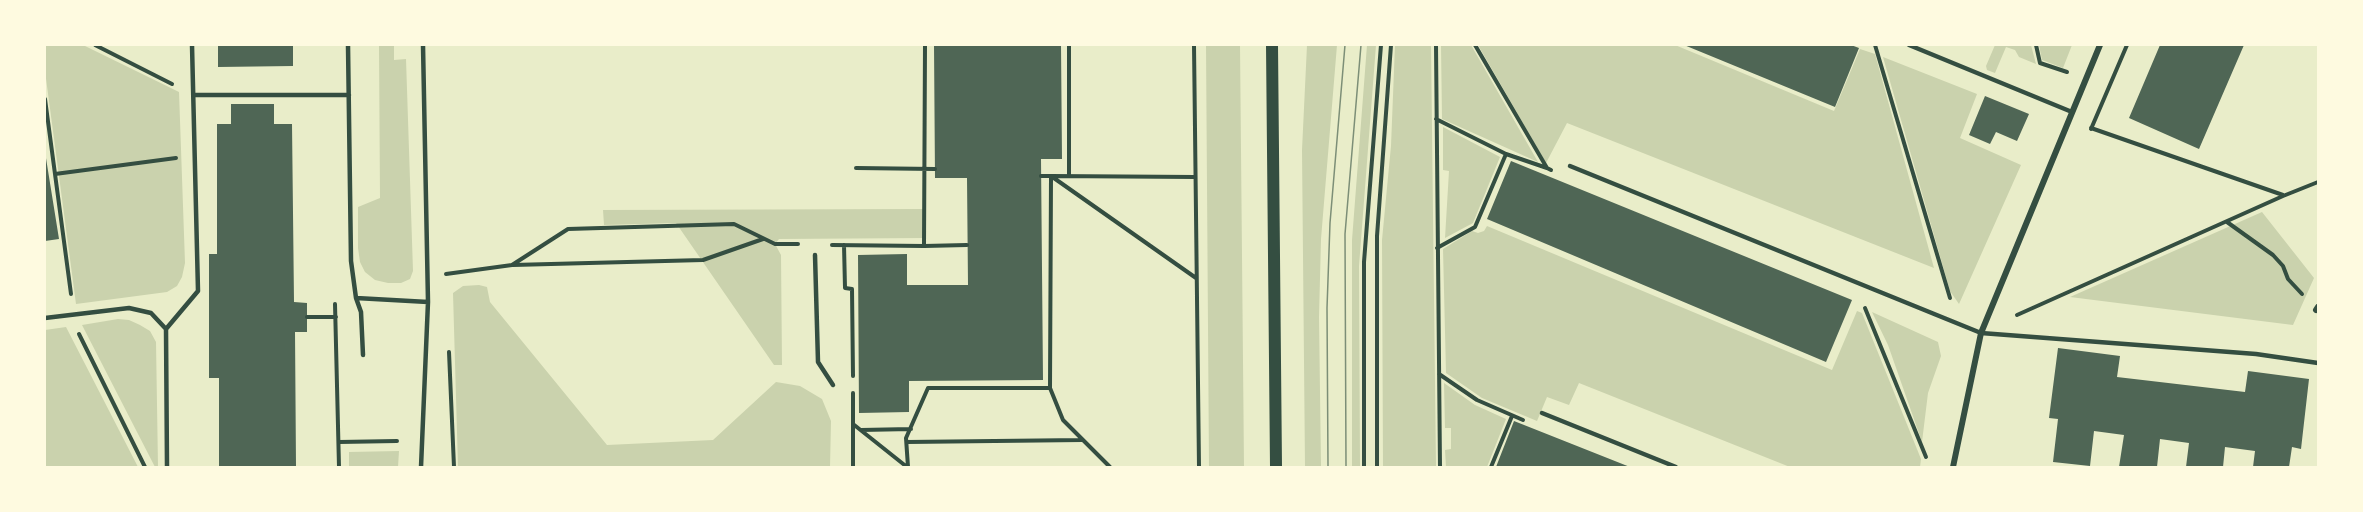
<!DOCTYPE html>
<style>
body{margin:0}
#map{position:relative;width:2363px;height:512px;overflow:hidden;background:#e9edc9;font-family:"Fira Sans Condensed",sans-serif}
canvas{display:block}
.frame{position:absolute;inset:0;border:46px solid #fefae0;pointer-events:none}
</style>
<div id="map">
<canvas width="2363" height="512"></canvas>
<div class="frame"></div>
</div>
<script>
const c = document.querySelector('canvas').getContext('2d');
c.lineJoin = 'round';
function fill(path, color) { c.fillStyle = color; c.fill(path, 'evenodd'); }
const shape = rows => new Path2D(rows.map(r => 'M' + r).join(''));
function stroke(path, color, width, dash) { c.strokeStyle = color; c.lineWidth = width; c.lineCap = dash ? 'butt' : 'round'; c.setLineDash(dash || []); c.stroke(path); }
fill(shape([
 [45,45,83,45,179,92,185,263,182,277,177,286,167,292,76,304,45,71],
 [379,45,394,45,394,60,406,59,413,271,410,279,401,283,388,283,375,280,365,272,360,262,358,248,358,207,380,198],
 [1206,45,1240,45,1244,467,1209,467],
 [1307,45,1337,45,1321,239,1319,317,1321,467,1305,467,1302,150],
 [1367,45,1376,45,1359,266,1360,467,1352,467,1352,240],
 [1395,45,1431,45,1436,467,1383,467,1382,240,1391,146],
 [1441,45,1471,45,1538,162,1442,119],
 [1478,45,1675,45,1834,111,1860,49,1875,54,1934,268,1567,123,1546,163],
 [1995,45,2031,45,2036,64,2019,57,2015,50,2006,47,1995,73,1987,70,1986,66],
 [2039,45,2072,45,2063,68,2042,60],
 [1883,57,1977,94,1960,138,2021,165,1959,304,1950,291],
 [1443,127,1500,157,1473,223,1445,238,1449,171,1443,170],
 [925,209,925,238,779,239,775,244,781,255,782,365,774,365,676,223,604,225,603,210],
 [2262,212,2314,278,2293,325,2070,297],
 [1487,226,1832,370,1857,311,1862,313,1921,459,1920,467,1790,467,1579,383,1569,405,1547,397,1537,421,1482,398,1446,373,1443,249,1472,231,1478,233,1484,231],
 [479,285,487,287,490,302,607,445,713,440,776,382,800,386,822,399,831,421,830,467,458,467,453,293,463,286],
 [1872,312,1938,342,1941,356,1928,393,1922,442,1888,345],
 [118,319,129,320,140,325,150,331,156,342,158,467,155,467,82,325],
 [66,327,138,467,45,467,45,330],
 [1444,383,1475,405,1506,419,1487,467,1446,467,1445,450,1451,449,1451,428,1445,428],
 [399,451,398,467,349,467,349,452]
]), '#cad2ad');
fill(shape([
 [218,45,293,45,293,66,218,67],
 [934,45,1061,45,1062,159,1041,159,1043,380,909,381,909,412,859,413,858,255,907,254,907,285,968,285,967,178,935,178],
 [1684,45,1851,45,1859,48,1835,107],
 [2160,45,2244,45,2199,149,2129,118],
 [1985,96,2029,114,2017,141,1996,132,1990,144,1969,135],
 [231,104,274,104,274,124,292,124,294,302,307,303,307,332,295,332,296,467,219,467,219,378,209,378,209,254,217,254,217,124,231,124],
 [45,152,59,239,45,241],
 [1511,161,1852,300,1826,362,1487,219],
 [2058,348,2120,356,2117,377,2245,392,2248,371,2309,379,2301,449,2292,447,2289,467,2253,467,2255,451,2225,447,2223,467,2186,467,2189,443,2160,439,2157,467,2119,467,2124,435,2094,431,2090,466,2053,462,2058,419,2049,418],
 [1514,421,1630,467,1496,467]
]), '#4f6655');
stroke(shape([
 [95,45,172,84],
 [1194,45,1199,467],
 [1436,45,1440,467],
 [1475,45,1547,168,1551,170],
 [1875,45,1950,298],
 [2036,45,2040,63,2067,72],
 [45,99,71,294],
 [1436,119,1506,154,1547,168],
 [2091,128,2283,195],
 [2091,129,2127,45],
 [856,168,935,169],
 [55,174,176,158],
 [1041,176,1051,176,1196,278],
 [1069,176,1069,45],
 [2227,222,2273,255,2283,266,2288,279,2302,294],
 [832,245,924,246,925,45],
 [844,245,845,288,852,289,853,376],
 [924,246,967,245],
 [1437,248,1475,227,1506,154],
 [513,265,703,260,763,239],
 [446,274,512,265,568,229,734,224,775,244,798,244],
 [335,304,339,467],
 [1865,308,1926,457],
 [2017,315,2283,196,2318,182],
 [307,317,336,317],
 [79,334,145,467],
 [449,352,454,467],
 [1439,374,1477,400,1523,420],
 [853,393,853,467],
 [853,424,907,467],
 [861,430,911,429],
 [339,442,397,441],
 [907,442,1082,440],
 [908,467,906,438,928,388,1050,388],
 [1110,467,1063,420,1050,388,1051,176,1195,177],
 [1364,467,1364,262,1381,45],
 [1377,467,1377,236,1391,45],
 [1491,467,1512,416]
]), '#344e41', 4);
stroke(shape([
 [348,45,351,261,356,298,428,302],
 [1909,45,2072,112],
 [194,95,349,95],
 [1570,166,1981,333,2256,354,2318,363],
 [815,255,818,362,833,385],
 [356,298,361,312,363,355],
 [45,318,129,308,151,313,166,329],
 [1542,413,1676,467],
 [167,467,166,329,198,291,192,45],
 [421,467,428,302,423,45]
]), '#344e41', 4.5);
stroke(shape([
 [2316,310,2318,307],
 [1953,467,1981,333,2100,45]
]), '#344e41', 6);
stroke(shape([
 [1272,45,1276,467]
]), '#344e41', 12);
stroke(shape([
 [1328,467,1327,308,1330,223,1345,45],
 [1346,467,1345,234,1361,45]
]), '#7c8e77', 1.5);
</script>
